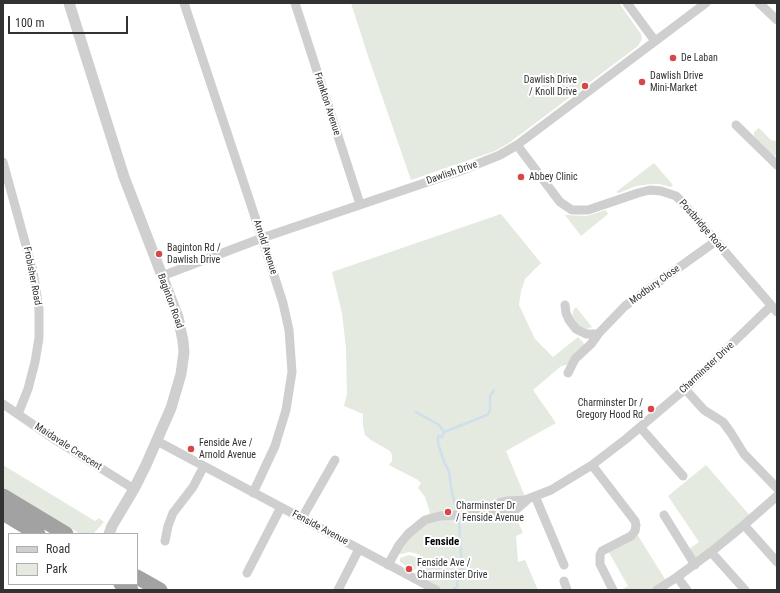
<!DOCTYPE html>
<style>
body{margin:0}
#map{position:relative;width:780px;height:593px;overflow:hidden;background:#fff;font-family:"Roboto Condensed",sans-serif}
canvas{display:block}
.frame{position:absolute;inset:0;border:4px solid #323232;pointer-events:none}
.legend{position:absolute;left:8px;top:533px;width:130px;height:52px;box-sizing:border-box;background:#fff;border:1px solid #adadad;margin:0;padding:5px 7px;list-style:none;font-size:12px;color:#323232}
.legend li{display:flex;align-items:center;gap:8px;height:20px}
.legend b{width:20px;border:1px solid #adadad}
.scale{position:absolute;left:8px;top:16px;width:120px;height:18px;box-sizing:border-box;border:2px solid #323232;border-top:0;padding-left:5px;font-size:12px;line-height:14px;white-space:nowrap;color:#323232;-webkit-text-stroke:3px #fff;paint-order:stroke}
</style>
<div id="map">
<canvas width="780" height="593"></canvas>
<div class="frame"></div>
<ul class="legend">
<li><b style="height:5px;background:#cfcfcf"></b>Road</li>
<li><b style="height:11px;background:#e4eadf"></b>Park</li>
</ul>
<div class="scale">100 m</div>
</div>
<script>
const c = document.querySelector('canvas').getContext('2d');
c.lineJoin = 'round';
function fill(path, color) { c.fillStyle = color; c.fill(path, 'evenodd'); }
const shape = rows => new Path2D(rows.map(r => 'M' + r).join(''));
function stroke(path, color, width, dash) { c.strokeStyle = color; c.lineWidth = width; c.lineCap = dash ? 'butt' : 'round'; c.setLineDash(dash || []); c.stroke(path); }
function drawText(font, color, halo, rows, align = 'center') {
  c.font = font + ' "Roboto Condensed",sans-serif'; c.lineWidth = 4; c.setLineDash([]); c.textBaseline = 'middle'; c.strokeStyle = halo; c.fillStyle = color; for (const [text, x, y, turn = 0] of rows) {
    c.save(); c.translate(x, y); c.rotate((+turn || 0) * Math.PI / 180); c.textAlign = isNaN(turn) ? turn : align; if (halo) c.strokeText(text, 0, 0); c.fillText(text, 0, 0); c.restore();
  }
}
fill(shape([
 [351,3,619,3,641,34,642,39,638,46,509,143,495,151,411,180,368,56],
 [759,128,771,140,777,141,777,156,773,155,754,136,754,132],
 [654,163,673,185,671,187,659,184,651,184,636,186,619,193,616,192],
 [606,210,608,214,581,236,565,215,587,216],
 [501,214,541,263,525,279,521,291,519,305,535,339,553,357,578,337,583,342,585,346,568,364,560,367,533,390,556,423,506,451,526,499,514,512,523,533,516,536,518,562,525,560,538,590,436,590,414,574,420,569,421,564,420,556,418,554,409,552,393,556,425,520,430,512,425,497,418,488,421,483,418,480,389,465,392,461,392,455,390,451,371,440,365,435,363,426,363,414,344,406,347,394,346,348,342,313,332,272],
 [576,307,592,327,587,329,581,328,572,319,573,311],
 [3,465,95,521,99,518,104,522,94,533,80,534,3,487],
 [706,465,752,518,695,565,686,551,699,542,668,496],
 [635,531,668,584,657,590,621,590,628,586,607,549],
 [409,555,416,557,418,562,417,567,414,571,400,562,400,558]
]), '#e4eadf');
stroke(shape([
 [416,412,439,425,444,432,442,437,438,436,438,443,444,462,449,471,451,488,456,508],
 [444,432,487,415,490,411,490,396,494,390],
 [454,589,457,587,458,576,462,568,459,521]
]), '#d0dfeb', 2.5);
stroke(shape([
 [184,3,262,238,283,303,289,330,292,372,286,410,275,446,253,493],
 [295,3,360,204],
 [627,3,655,41],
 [759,3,777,20],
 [736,125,777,165],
 [517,145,560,202,572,210,588,210,638,193,650,190,661,191,676,196,681,201,777,312],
 [3,162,33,271,39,309,39,338,35,362,28,389,18,414],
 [162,276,262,238,460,171,500,155,517,145,706,3],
 [565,305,566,313,569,320,576,329,586,334,596,334,599,333,625,306,716,241],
 [568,373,575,359,591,344,599,333],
 [685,389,704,410,723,422,731,433,744,454,777,488],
 [3,404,54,439,134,489],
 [640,427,683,476],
 [157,441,436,590],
 [592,465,635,521,636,525,635,531,631,536,602,551,600,555,600,564,613,590],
 [535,496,564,565],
 [476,515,499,503,508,501,525,500,551,490,592,465,626,439,685,389,771,306],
 [664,515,695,565],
 [302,518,335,460],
 [744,525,777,562],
 [165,541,168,526,173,513,193,487,204,466],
 [711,552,745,590],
 [388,565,399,545,408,534,425,520,440,516,480,514,507,515,512,513,527,500],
 [247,573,281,507],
 [677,577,687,590],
 [564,581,567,590],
 [338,590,359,549],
 [657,590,677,577,711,552,744,525,777,496]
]), '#cfcfcf', 9);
stroke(shape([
 [69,3,124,177,178,317,183,341,184,352,181,374,171,408,146,465,134,489,112,526,109,534]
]), '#cfcfcf', 11);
stroke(shape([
 [3,496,66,534],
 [3,513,38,534],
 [137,577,160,590],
 [121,584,131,590]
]), '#a2a2a2', 15);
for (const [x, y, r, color] of [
 [673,58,4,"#d84647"],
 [642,82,4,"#d84647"],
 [585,86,4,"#d84647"],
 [521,177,4,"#d84647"],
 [159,254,4,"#d84647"],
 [651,409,4,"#d84647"],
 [191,449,4,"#d84647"],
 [448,512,4,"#d84647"],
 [409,569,4,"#d84647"]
]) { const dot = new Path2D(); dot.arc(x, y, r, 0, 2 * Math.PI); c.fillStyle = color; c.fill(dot); stroke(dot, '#fff', 1.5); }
drawText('10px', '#323232', '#fff', [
 ["De Laban",681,58],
 ["Dawlish Drive",650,76],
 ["Mini-Market",650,88],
 ["Dawlish Drive",577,80,"right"],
 ["/ Knoll Drive",577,92,"right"],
 ["Abbey Clinic",529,177],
 ["Baginton Rd /",167,248],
 ["Dawlish Drive",167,260],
 ["Charminster Dr /",643,403,"right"],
 ["Gregory Hood Rd",643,415,"right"],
 ["Fenside Ave /",199,443],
 ["Arnold Avenue",199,455],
 ["Charminster Dr",456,506],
 ["/ Fenside Avenue",456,518],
 ["Fenside Ave /",417,563],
 ["Charminster Drive",417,575]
], 'left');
drawText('10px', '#323232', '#fff', [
 ["Frankton Avenue",327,104,72],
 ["Dawlish Drive",452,173,-19],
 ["Postbridge Road",702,226,49],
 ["Arnold Avenue",265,247,72],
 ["Frobisher Road",32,276,79],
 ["Modbury Close",655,285,-36],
 ["Baginton Road",170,301,70],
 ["Charminster Drive",707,368,-43],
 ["Maidavale Crescent",68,447,33],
 ["Fenside Avenue",320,528,28]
]);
drawText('bold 11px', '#000', '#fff', [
 ["Fenside",442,542]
]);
</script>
